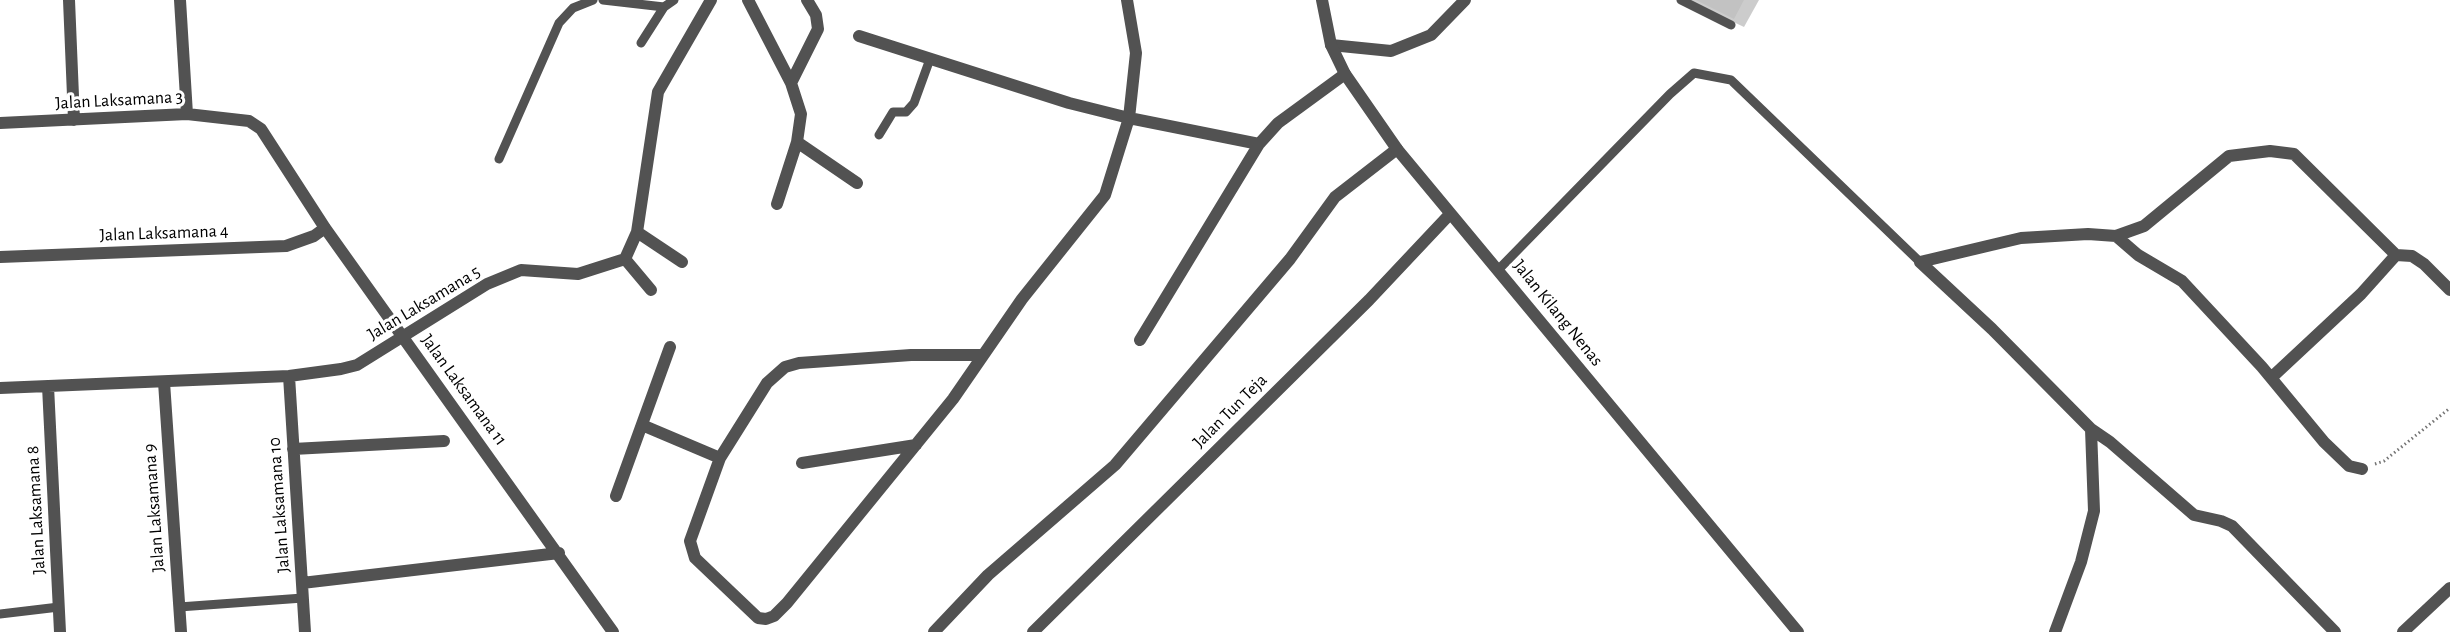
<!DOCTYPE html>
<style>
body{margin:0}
canvas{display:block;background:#fff}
</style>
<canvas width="2450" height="632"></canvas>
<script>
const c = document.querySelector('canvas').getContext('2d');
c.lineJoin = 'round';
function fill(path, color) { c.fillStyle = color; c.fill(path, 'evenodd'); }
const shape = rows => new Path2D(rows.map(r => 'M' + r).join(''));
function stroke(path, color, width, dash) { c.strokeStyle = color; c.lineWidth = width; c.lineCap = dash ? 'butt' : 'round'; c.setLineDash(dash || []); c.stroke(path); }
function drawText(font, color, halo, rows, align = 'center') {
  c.font = font + ' "Alegreya Sans",sans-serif'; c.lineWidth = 6; c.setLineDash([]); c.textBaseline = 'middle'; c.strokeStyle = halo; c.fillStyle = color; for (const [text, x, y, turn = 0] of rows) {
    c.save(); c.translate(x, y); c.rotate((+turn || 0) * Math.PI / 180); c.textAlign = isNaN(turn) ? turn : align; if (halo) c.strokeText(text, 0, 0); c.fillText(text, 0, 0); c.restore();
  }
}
fill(shape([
 [1687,0,1759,0,1744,27]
]), '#0003');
fill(shape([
 [1696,0,1744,0,1734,19]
]), '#c2c2c2');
stroke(shape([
 [2375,464,2384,461,2450,408]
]), '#747474', 3, [1.5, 3]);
stroke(shape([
 [603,0,664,7],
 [1681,0,1731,25],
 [641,43,664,7,674,0],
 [879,135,893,112,906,112,914,103,930,59],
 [499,159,559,23,573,8,593,0],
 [1499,269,1670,94,1694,73,1731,80,1920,262],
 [179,607,303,598],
 [0,614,59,607]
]), '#525252', 9);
stroke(shape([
 [69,0,74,120],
 [180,0,187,114],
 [748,0,791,83,801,114,797,142,777,204],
 [859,36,1069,103,1129,118,1259,144],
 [1331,45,1391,51,1431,35,1465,0],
 [791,83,818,29,816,15,807,0],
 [0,123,187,114,249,121,261,129,325,228,613,632],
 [797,142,857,183],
 [637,232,682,262],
 [2116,236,2138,255,2182,281,2262,367,2324,442,2349,466,2362,469],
 [0,257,286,246,314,236,325,228],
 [625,259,651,290],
 [1920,262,2021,238,2088,234,2116,236,2144,226,2229,156,2270,151,2294,154,2396,255,2412,256,2424,264,2450,290],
 [1920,262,1992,329,2091,429,2110,442,2194,515,2221,521,2232,526,2335,632],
 [1140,340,1259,144,1278,123,1345,74],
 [983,355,911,355,799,363,785,367,767,383,720,458,690,541,695,558,758,618,766,619,774,616,787,603,953,399,1022,299,1105,195,1129,118,1136,53,1127,0],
 [289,376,305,632],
 [2271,378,2361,294,2396,255],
 [164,382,181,632],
 [48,386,60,632],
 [0,388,289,376,341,369,357,365,487,284,521,270,578,274,625,259,637,232,658,92,711,0],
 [642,425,720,458],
 [293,449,444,441],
 [802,463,916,445],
 [616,496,670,347],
 [302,583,559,553],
 [934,632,988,575,1115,465,1290,259,1335,197,1397,149],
 [2055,632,2081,562,2094,511,2091,429],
 [2403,632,2450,588]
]), '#525252', 12);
stroke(shape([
 [1322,0,1331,45,1345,74,1397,149,1798,632],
 [1033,632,1369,300,1450,214]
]), '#525252', 12);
drawText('18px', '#000', '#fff', [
 ["Jalan Laksamana 3",119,100,-3],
 ["Jalan Laksamana 4",164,233,-2],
 ["Jalan Laksamana 5",424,303,-31],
 ["Jalan Kilang Nenas",1558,313,51],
 ["Jalan Laksamana 11",464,390,54],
 ["Jalan Tun Teja",1230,411,-45],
 ["Jalan Laksamana 10",279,505,-94],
 ["Jalan Laksamana 9",154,508,-94],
 ["Jalan Laksamana 8",36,510,-93]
]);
</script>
